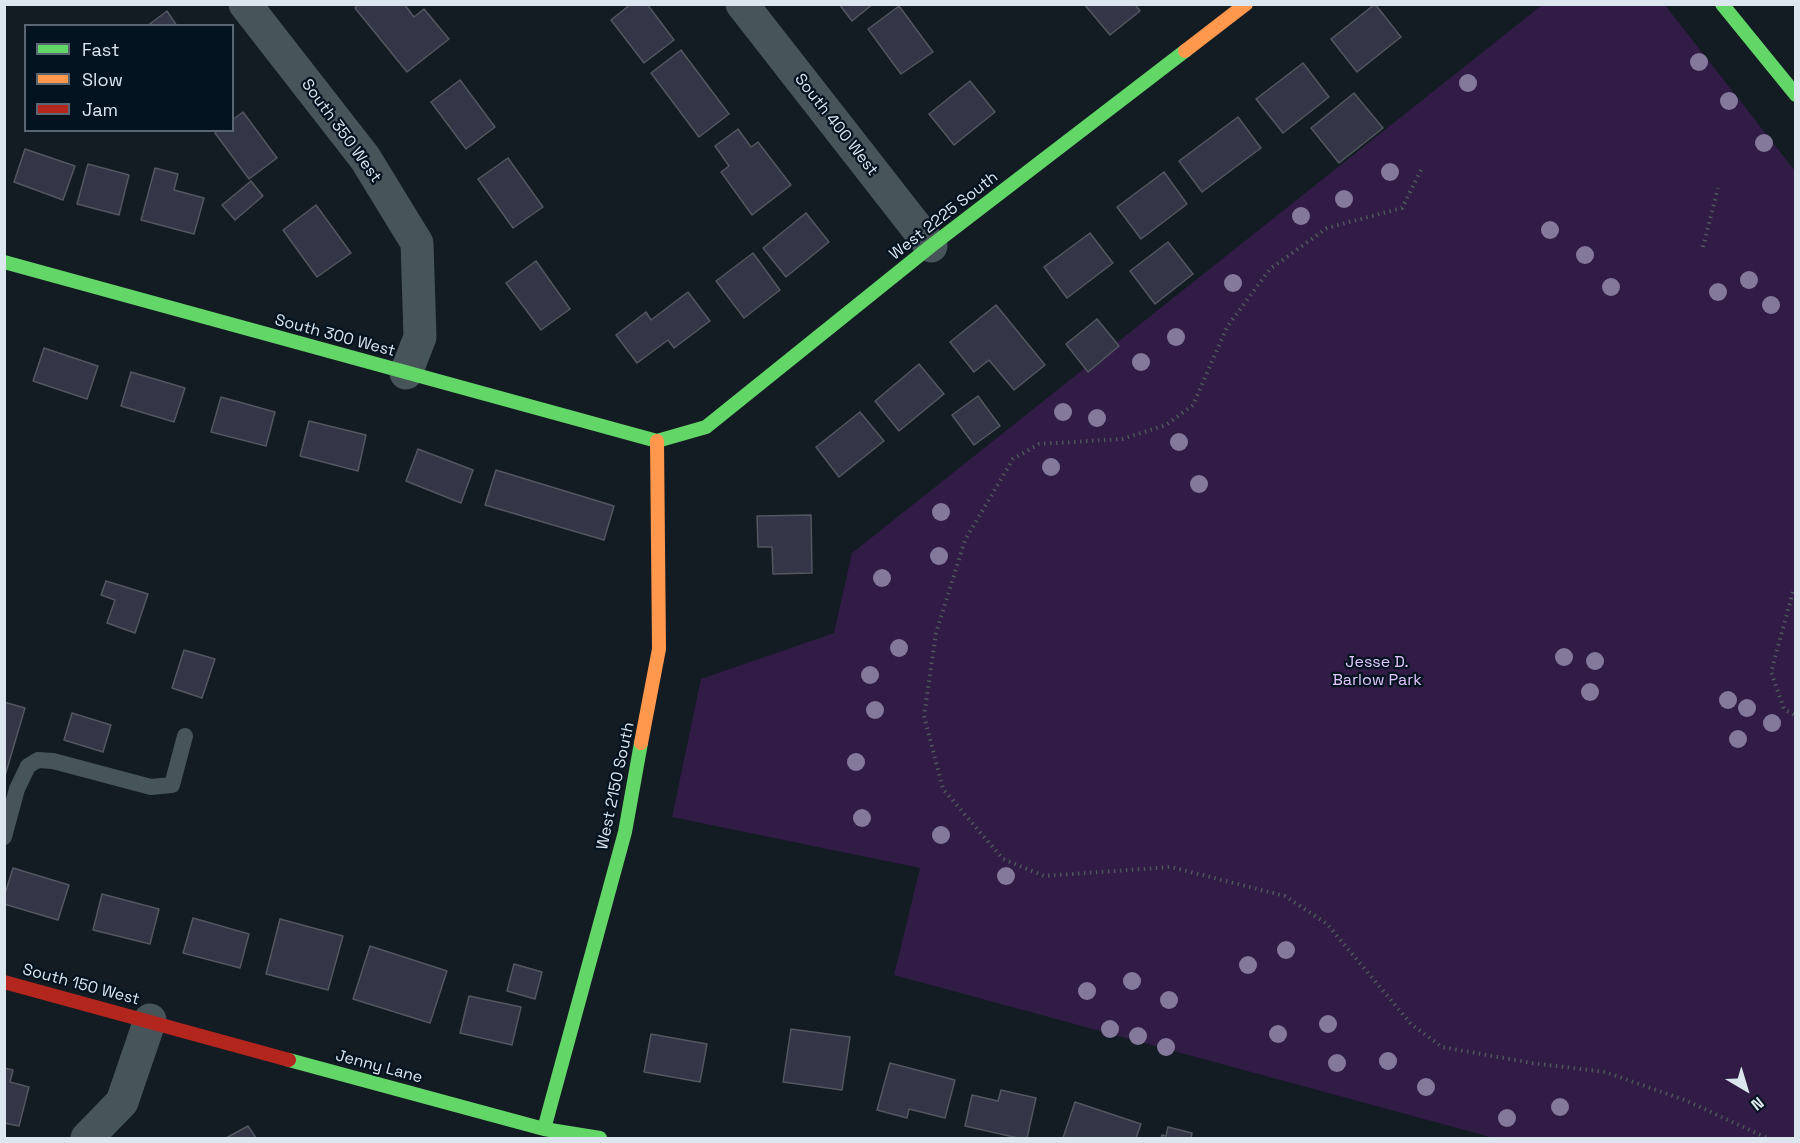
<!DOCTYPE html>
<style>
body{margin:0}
#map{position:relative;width:1800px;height:1143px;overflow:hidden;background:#131b23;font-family:"Space Grotesk",sans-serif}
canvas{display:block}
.frame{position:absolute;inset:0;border:6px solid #dbe6ef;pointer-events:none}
.legend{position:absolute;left:24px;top:24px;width:210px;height:108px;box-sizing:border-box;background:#041320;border:2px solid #5a6773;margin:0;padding:8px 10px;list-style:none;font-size:18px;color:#dbe6ef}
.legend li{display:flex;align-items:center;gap:12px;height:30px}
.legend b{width:30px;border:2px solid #5a6773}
.north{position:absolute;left:1716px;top:1059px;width:60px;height:60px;-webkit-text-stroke:4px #041320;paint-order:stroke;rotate:142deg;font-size:16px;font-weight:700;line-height:24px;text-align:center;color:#dbe6ef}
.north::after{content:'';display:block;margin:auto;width:21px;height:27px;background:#dbe6ef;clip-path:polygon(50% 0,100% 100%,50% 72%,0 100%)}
</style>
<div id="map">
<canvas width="1800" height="1143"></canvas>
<div class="frame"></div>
<ul class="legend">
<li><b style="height:8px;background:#63d668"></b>Fast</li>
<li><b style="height:8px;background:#ff974d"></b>Slow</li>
<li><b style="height:8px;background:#b3261e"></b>Jam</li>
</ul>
<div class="north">N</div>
</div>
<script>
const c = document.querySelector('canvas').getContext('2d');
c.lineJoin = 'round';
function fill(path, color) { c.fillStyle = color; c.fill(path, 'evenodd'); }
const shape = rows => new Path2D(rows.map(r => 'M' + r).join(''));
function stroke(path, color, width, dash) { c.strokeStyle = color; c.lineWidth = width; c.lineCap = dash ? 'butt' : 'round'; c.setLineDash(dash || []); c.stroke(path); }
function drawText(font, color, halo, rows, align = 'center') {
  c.font = font + ' "Space Grotesk",sans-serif'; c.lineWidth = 4.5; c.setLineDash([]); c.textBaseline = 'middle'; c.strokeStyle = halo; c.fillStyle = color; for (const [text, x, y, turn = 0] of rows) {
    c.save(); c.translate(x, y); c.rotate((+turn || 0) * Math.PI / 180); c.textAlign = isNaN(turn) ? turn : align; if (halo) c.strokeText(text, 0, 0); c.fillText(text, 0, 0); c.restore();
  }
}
fill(shape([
 [1542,5,1665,5,1795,171,1795,1138,1494,1138,894,975,920,868,672,817,701,679,834,633,852,553]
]), '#301c44');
const building = shape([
 [359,4,404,4,414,17,424,9,449,39,407,72,355,8,359,4],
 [631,4,647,4,674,40,644,63,611,20,631,4],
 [839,4,873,4,852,21,839,4],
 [1084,4,1135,4,1140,11,1110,35,1084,4],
 [1375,4,1401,37,1357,72,1331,39,1375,4],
 [899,6,933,52,901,74,868,29,899,6],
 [167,11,177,26,147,26,167,11],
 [681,50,729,114,699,137,651,73,681,50],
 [1303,63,1329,97,1283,133,1256,99,1303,63],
 [460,80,495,127,466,149,431,102,460,80],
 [970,81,995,112,954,145,929,114,970,81],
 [1354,93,1383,128,1339,163,1311,128,1354,93],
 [243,112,277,158,249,179,215,133,218,130,232,130,232,120,243,112],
 [1238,117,1261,148,1202,192,1179,161,1238,117],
 [738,129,751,147,758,142,791,185,752,215,721,172,729,166,715,146,738,129],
 [25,149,75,166,63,200,14,182,25,149],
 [508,158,543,207,513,228,478,179,508,158],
 [88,164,129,175,119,215,77,204,88,164],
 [155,168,178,174,174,190,204,198,194,234,141,220,155,168],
 [1164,172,1187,204,1141,239,1117,207,1164,172],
 [251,181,263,196,235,220,222,205,251,181],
 [316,205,351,253,317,277,283,230,316,205],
 [806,213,829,242,786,277,763,248,806,213],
 [1090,233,1113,263,1067,298,1044,267,1090,233],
 [1168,242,1193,274,1155,304,1130,271,1168,242],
 [753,253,780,290,744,318,716,281,753,253],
 [536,261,570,309,541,330,506,283,536,261],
 [688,292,710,321,674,348,668,340,637,363,616,335,646,312,651,320,688,292],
 [996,305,1045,365,1014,390,989,360,974,372,950,342,996,305],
 [1097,319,1119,346,1088,372,1066,344,1097,319],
 [44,348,98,366,87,399,33,381,44,348],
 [919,364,944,394,899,431,875,401,919,364],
 [131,372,185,388,174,422,121,406,131,372],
 [978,396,1000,426,974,445,952,415,978,396],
 [221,397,275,412,266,446,211,432,221,397],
 [860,412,884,441,839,477,816,447,860,412],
 [309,421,366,435,358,471,300,456,309,421],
 [418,449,473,470,461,503,406,481,418,449],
 [496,470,614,506,604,540,485,505,496,470],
 [811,515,812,573,773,574,772,547,758,547,757,516,811,515],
 [106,581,148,594,135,633,107,623,115,600,101,595,106,581],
 [184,650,215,659,202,698,172,688,184,650],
 [4,702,25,708,4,779,4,702],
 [72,713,111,725,103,752,64,740,72,713],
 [13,868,69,885,58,920,4,904,4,897,13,868],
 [102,894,159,909,150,944,93,930,102,894],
 [193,918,249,934,240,968,183,953,193,918],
 [280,919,343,936,328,990,266,974,280,919],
 [370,946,447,971,430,1023,353,999,370,946],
 [514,964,542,972,535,999,507,991,514,964],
 [469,996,521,1007,512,1045,460,1033,469,996],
 [791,1029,850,1037,842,1090,783,1082,791,1029],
 [651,1034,707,1044,700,1082,644,1072,651,1034],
 [890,1063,955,1080,945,1118,909,1109,907,1118,877,1110,890,1063],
 [4,1068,13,1070,10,1082,29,1087,19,1126,4,1123,4,1068],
 [1001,1090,1036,1098,1027,1138,1018,1138,965,1126,972,1095,998,1101,1001,1090],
 [1075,1102,1141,1124,1136,1138,1063,1138,1075,1102],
 [248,1126,256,1138,226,1138,248,1126],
 [1168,1127,1192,1133,1191,1138,1161,1138,1162,1135,1166,1136,1168,1127]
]);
fill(building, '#323646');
stroke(building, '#53575f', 1.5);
stroke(shape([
 [1421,170,1402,208,1327,228,1270,269,1227,327,1193,405,1166,425,1122,439,1039,444,1013,459,965,540,936,633,924,716,943,789,1003,859,1044,876,1171,867,1285,896,1327,924,1411,1024,1442,1047,1532,1063,1605,1072,1687,1101,1767,1138],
 [1703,247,1718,188],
 [1793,592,1771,672,1784,709,1796,716]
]), '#4e575c', 4, [1.5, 4.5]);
stroke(shape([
 [4,837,17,789,28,766,38,760,53,761,151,787,172,785,185,736]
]), '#475459', 16);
stroke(shape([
 [245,4,365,158,417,243,420,337,406,373],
 [742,4,931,246],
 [87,1138,122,1102,150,1020]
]), '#475459', 33);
stroke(shape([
 [1722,4,1796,95],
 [4,262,657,441],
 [657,441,706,427,931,246,1185,51],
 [289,1060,544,1129,600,1138],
 [544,1129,625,832,641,743]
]), '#63d668', 14);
stroke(shape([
 [1185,51,1246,4],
 [641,743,659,649,657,441]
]), '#ff974d', 14);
stroke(shape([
 [4,982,289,1060]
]), '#b3261e', 14);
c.fillStyle = '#85799b';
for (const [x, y] of [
 [1699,62],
 [1468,83],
 [1729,101],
 [1764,143],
 [1390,172],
 [1344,199],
 [1301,216],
 [1550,230],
 [1585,255],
 [1749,280],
 [1233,283],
 [1611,287],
 [1718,292],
 [1771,305],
 [1176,337],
 [1141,362],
 [1063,412],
 [1097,418],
 [1179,442],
 [1051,467],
 [1199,484],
 [941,512],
 [939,556],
 [882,578],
 [899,648],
 [1564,657],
 [1595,661],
 [870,675],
 [1590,692],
 [1728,700],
 [1747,708],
 [875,710],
 [1772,723],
 [1738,739],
 [856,762],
 [862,818],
 [941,835],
 [1006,876],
 [1286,950],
 [1248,965],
 [1132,981],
 [1087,991],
 [1169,1000],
 [1328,1024],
 [1110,1029],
 [1278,1034],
 [1138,1036],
 [1166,1047],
 [1388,1061],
 [1337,1063],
 [1426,1087],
 [1560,1107],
 [1507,1118]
]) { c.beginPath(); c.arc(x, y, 9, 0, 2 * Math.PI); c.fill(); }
drawText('16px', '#dbe6ef', '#041320', [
 ["South 400 West",836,125,52],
 ["South 350 West",341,131,54],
 ["West 2225 South",944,216,-38],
 ["South 300 West",335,336,15],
 ["West 2150 South",616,786,-78],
 ["South 150 West",81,985,15],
 ["Jenny Lane",379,1067,15]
]);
drawText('16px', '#e2c6fe', '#041320', [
 ["Jesse D.",1377,663],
 ["Barlow Park",1377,681]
]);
</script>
